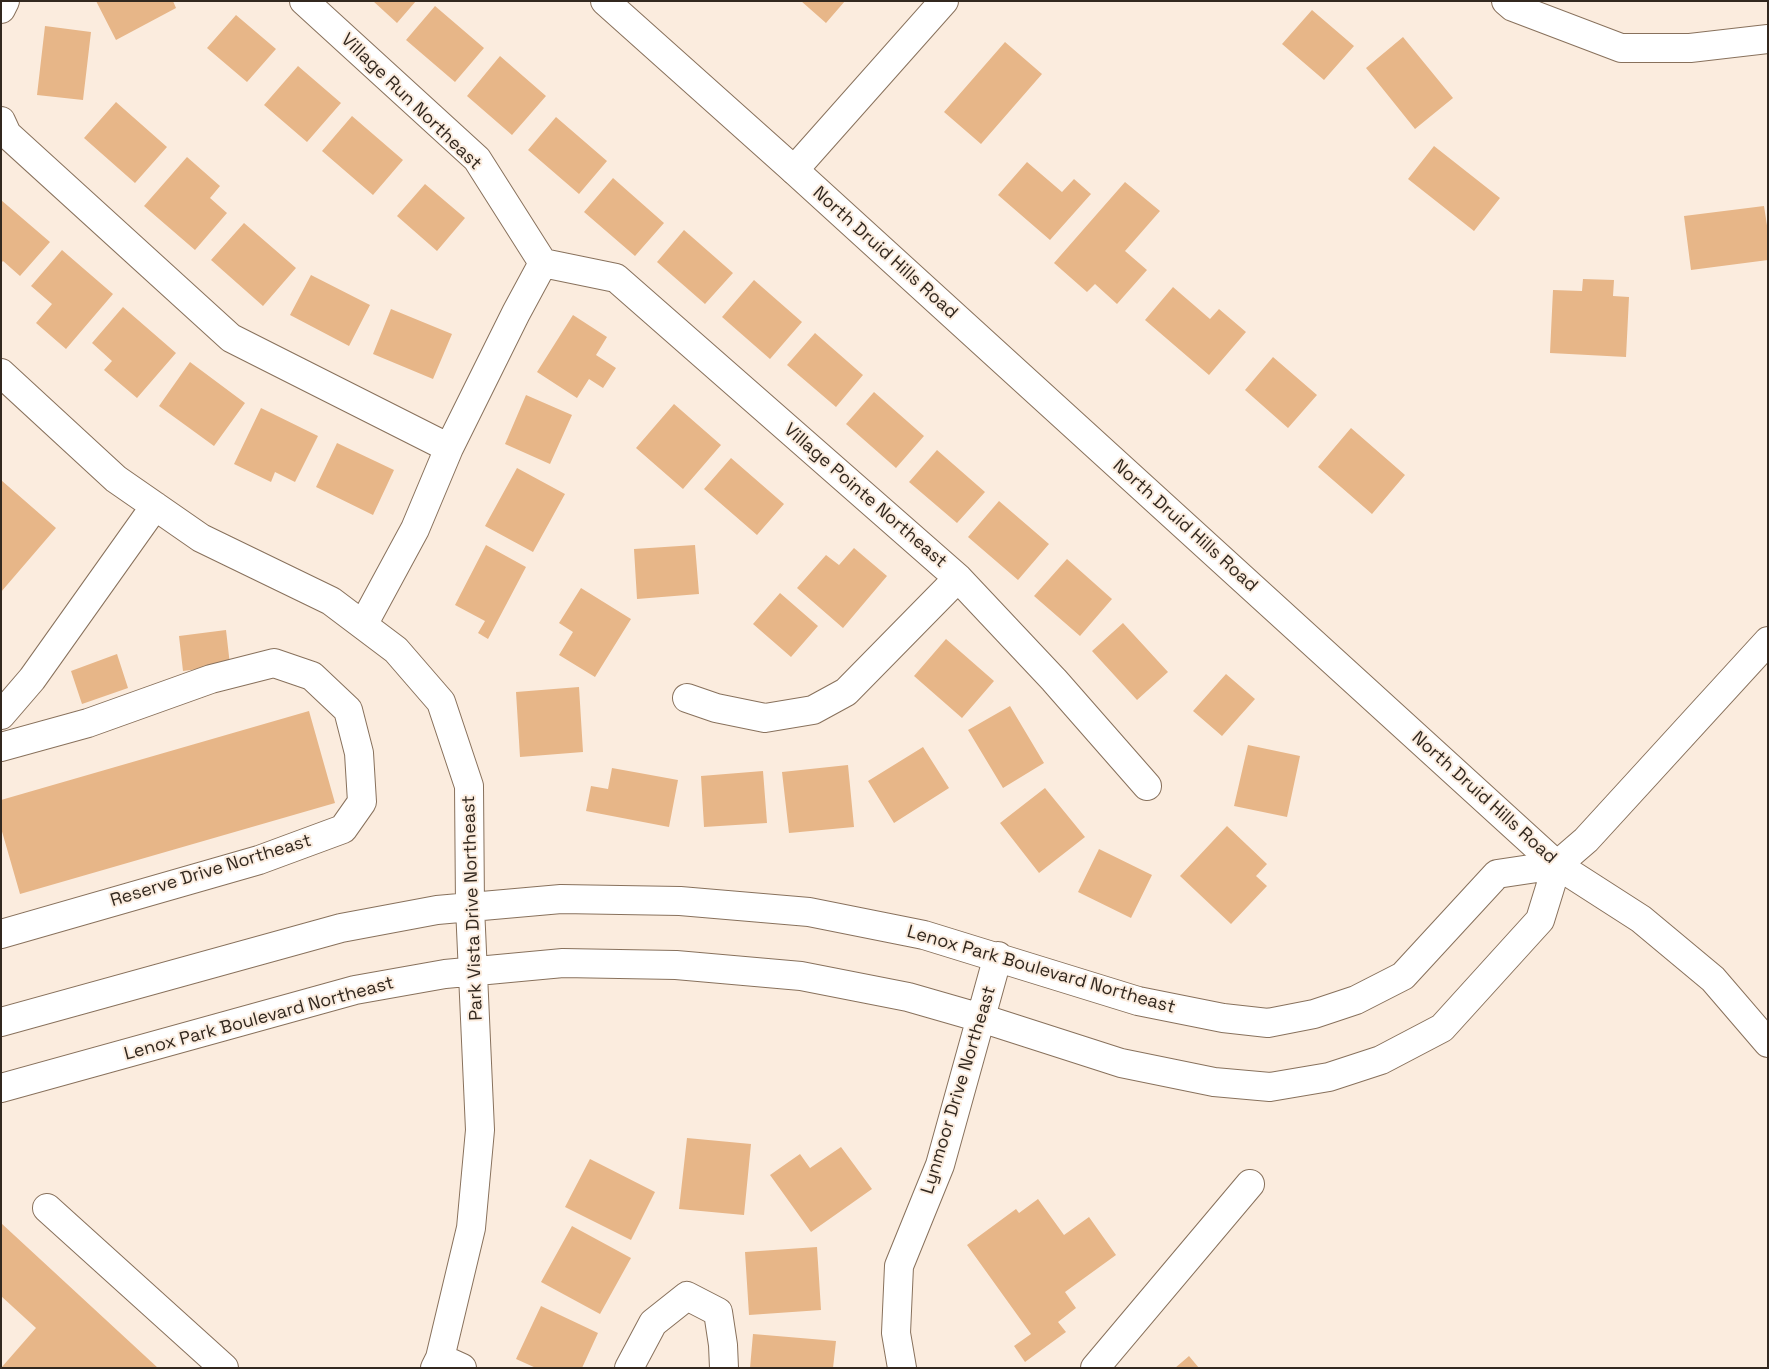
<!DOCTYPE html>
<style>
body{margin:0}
#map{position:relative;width:1769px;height:1369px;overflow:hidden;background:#fbecde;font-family:"Space Grotesk",sans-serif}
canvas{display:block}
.frame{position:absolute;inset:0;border:2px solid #32281f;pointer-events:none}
</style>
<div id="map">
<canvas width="1769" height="1369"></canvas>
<div class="frame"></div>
</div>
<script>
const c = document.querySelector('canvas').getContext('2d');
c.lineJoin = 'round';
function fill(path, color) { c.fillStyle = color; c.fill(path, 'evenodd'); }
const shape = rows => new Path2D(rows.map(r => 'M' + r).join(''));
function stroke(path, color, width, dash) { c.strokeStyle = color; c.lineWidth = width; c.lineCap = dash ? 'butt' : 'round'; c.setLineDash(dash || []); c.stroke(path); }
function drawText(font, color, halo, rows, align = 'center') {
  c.font = font + ' "Space Grotesk",sans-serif'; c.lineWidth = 4; c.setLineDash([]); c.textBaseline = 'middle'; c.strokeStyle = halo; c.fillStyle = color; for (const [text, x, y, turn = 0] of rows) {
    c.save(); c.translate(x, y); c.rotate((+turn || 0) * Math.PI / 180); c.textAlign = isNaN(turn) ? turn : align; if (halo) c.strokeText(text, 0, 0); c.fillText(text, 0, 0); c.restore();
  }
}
fill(shape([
 [96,1,173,1,176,8,116,40],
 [373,1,416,1,397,23],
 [801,1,845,1,826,23],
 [435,6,484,48,455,82,406,40],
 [1312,10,1354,46,1324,80,1282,44],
 [236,15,276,49,247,82,207,48],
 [45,26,91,32,83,100,37,95],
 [1403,37,1453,98,1415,129,1366,68],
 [1005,42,1042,74,981,144,944,112],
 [500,56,546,96,512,135,467,96],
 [298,66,341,103,307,142,264,105],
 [116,102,167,147,135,183,84,138],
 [352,116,403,160,373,195,322,151],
 [556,117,607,161,579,194,528,150],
 [1434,146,1500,198,1474,231,1408,179],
 [187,157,220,186,210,198,227,213,195,250,144,206],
 [1027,162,1062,192,1074,179,1091,194,1050,240,998,195],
 [613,178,664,223,635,256,584,212],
 [1125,182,1160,211,1125,251,1147,270,1117,304,1095,284,1087,292,1054,263],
 [425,184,465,218,437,251,397,216],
 [1,200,50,242,20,276,3,261,1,263],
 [1764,206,1768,232,1768,260,1691,270,1684,216],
 [244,223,296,268,263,306,211,260],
 [684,230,733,273,705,304,657,262],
 [62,250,113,294,66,349,36,323,52,304,31,286],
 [311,275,370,305,349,346,290,315],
 [1583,279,1614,280,1613,296,1629,297,1626,357,1550,353,1553,290,1582,291],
 [754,280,802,322,770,359,722,317],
 [1173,287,1210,319,1219,309,1246,332,1209,375,1145,320],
 [123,307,176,353,137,398,104,370,112,361,92,343],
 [391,309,452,334,433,379,373,354],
 [573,315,607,337,596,355,616,368,603,388,589,379,577,398,537,372],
 [815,333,863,375,836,407,787,365],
 [1273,357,1317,395,1288,428,1245,390],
 [190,362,245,403,214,446,159,406],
 [874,392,924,436,896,468,846,424],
 [526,395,572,415,550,464,505,444],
 [674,404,721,445,683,489,636,448],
 [261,408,318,436,295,482,275,472,271,482,234,464],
 [1351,428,1405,475,1372,514,1318,467],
 [337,443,394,470,373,515,316,487],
 [937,450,985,492,957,523,909,482],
 [731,458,784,504,757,535,704,489],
 [517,468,565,494,533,552,485,526],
 [1,480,56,528,1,592],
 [999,501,1049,544,1018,580,968,537],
 [486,545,526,567,488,639,478,633,485,621,455,605],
 [695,545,699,594,637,599,634,549],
 [854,548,887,576,843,628,797,588,826,555,839,565],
 [1067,559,1112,599,1080,636,1034,596],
 [581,588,631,619,595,677,559,655,573,632,559,623],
 [780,593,818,626,791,657,753,624],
 [1123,623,1168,672,1137,700,1092,651],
 [226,630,230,665,183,671,179,636],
 [946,639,994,681,962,718,914,676],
 [117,654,128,688,82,704,71,671],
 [1226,674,1255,699,1222,736,1193,711],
 [579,687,583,752,520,757,516,692],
 [1010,706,1044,763,1003,788,968,730],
 [309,711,335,803,20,894,1,828,1,800],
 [1248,745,1300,756,1287,817,1234,806],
 [923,747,949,788,894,823,868,781],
 [848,765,854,827,789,833,782,772],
 [612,768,678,780,669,827,586,811,591,786,608,789],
 [763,771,767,823,704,827,701,776],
 [1045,788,1085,837,1039,873,1000,823],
 [1227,826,1267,864,1256,876,1267,886,1231,924,1180,876],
 [1099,849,1152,875,1131,918,1078,892],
 [687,1138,751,1144,744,1215,679,1209],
 [841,1147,872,1189,811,1232,770,1175,800,1154,810,1168],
 [590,1159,655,1192,631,1240,565,1207],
 [1038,1199,1064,1235,1089,1217,1116,1255,1065,1292,1076,1308,1058,1322,1066,1332,1025,1362,1014,1346,1031,1334,967,1245,1016,1209,1019,1213],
 [1,1223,158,1368,1,1368,36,1328,1,1296],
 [572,1226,631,1258,600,1314,541,1282],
 [817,1247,821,1310,749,1315,745,1252],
 [541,1306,598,1333,582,1368,536,1368,516,1359],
 [753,1334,836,1341,833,1368,750,1368],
 [1189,1356,1199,1368,1175,1368]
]), '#e7b688');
const minor = shape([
 [304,1,477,159,543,263],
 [1506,1,1513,7,1621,48,1690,48,1768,39],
 [1,9,5,1],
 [1,121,7,134,231,338,449,448],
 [794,170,944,1],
 [543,263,616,278,958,578,1054,680,1147,786],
 [1,373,116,479,201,538,331,601,396,650,441,702,469,786,470,907,480,1130,471,1228,440,1358,435,1368],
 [363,625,415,529,449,448,516,313,543,263],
 [687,698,716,708,765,718,813,710,846,692,958,578],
 [1,715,32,679,155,506],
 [1,747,88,723,211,679,274,663,312,676,348,710,359,753,362,802,343,829,259,860,1,934],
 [1557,865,1586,840,1768,641],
 [1,1022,341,928,437,910,561,899,680,901,809,912,924,935,1138,1001,1223,1018,1268,1023,1314,1014,1356,1000,1403,976,1497,874,1557,865],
 [1,1088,355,990,445,974,563,963,676,965,801,976,908,997,981,1018,1121,1063,1214,1082,1270,1087,1329,1077,1381,1060,1442,1028,1540,920,1557,865],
 [47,1208,224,1368],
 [440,1358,462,1368],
 [629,1368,653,1323,687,1296,718,1312,723,1345,724,1368],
 [902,1368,896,1333,899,1266,940,1165,998,956],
 [1095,1368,1250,1184]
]);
const major = shape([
 [605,1,794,170,1557,865,1641,919,1713,979,1768,1043]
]);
stroke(minor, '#88715c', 30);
stroke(major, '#88715c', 30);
stroke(minor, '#fff', 28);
stroke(major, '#fff', 28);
drawText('18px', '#32281f', '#fbecde', [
 ["Village Run Northeast",411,102,44],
 ["North Druid Hills Road",885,253,42],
 ["Village Pointe Northeast",865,496,41],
 ["North Druid Hills Road",1185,526,42],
 ["North Druid Hills Road",1484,798,42],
 ["Reserve Drive Northeast",211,871,-17],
 ["Park Vista Drive Northeast",473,908,-92],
 ["Lenox Park Boulevard Northeast",1041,970,16],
 ["Lenox Park Boulevard Northeast",259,1019,-15],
 ["Lynmoor Drive Northeast",959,1090,-73]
]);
</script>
